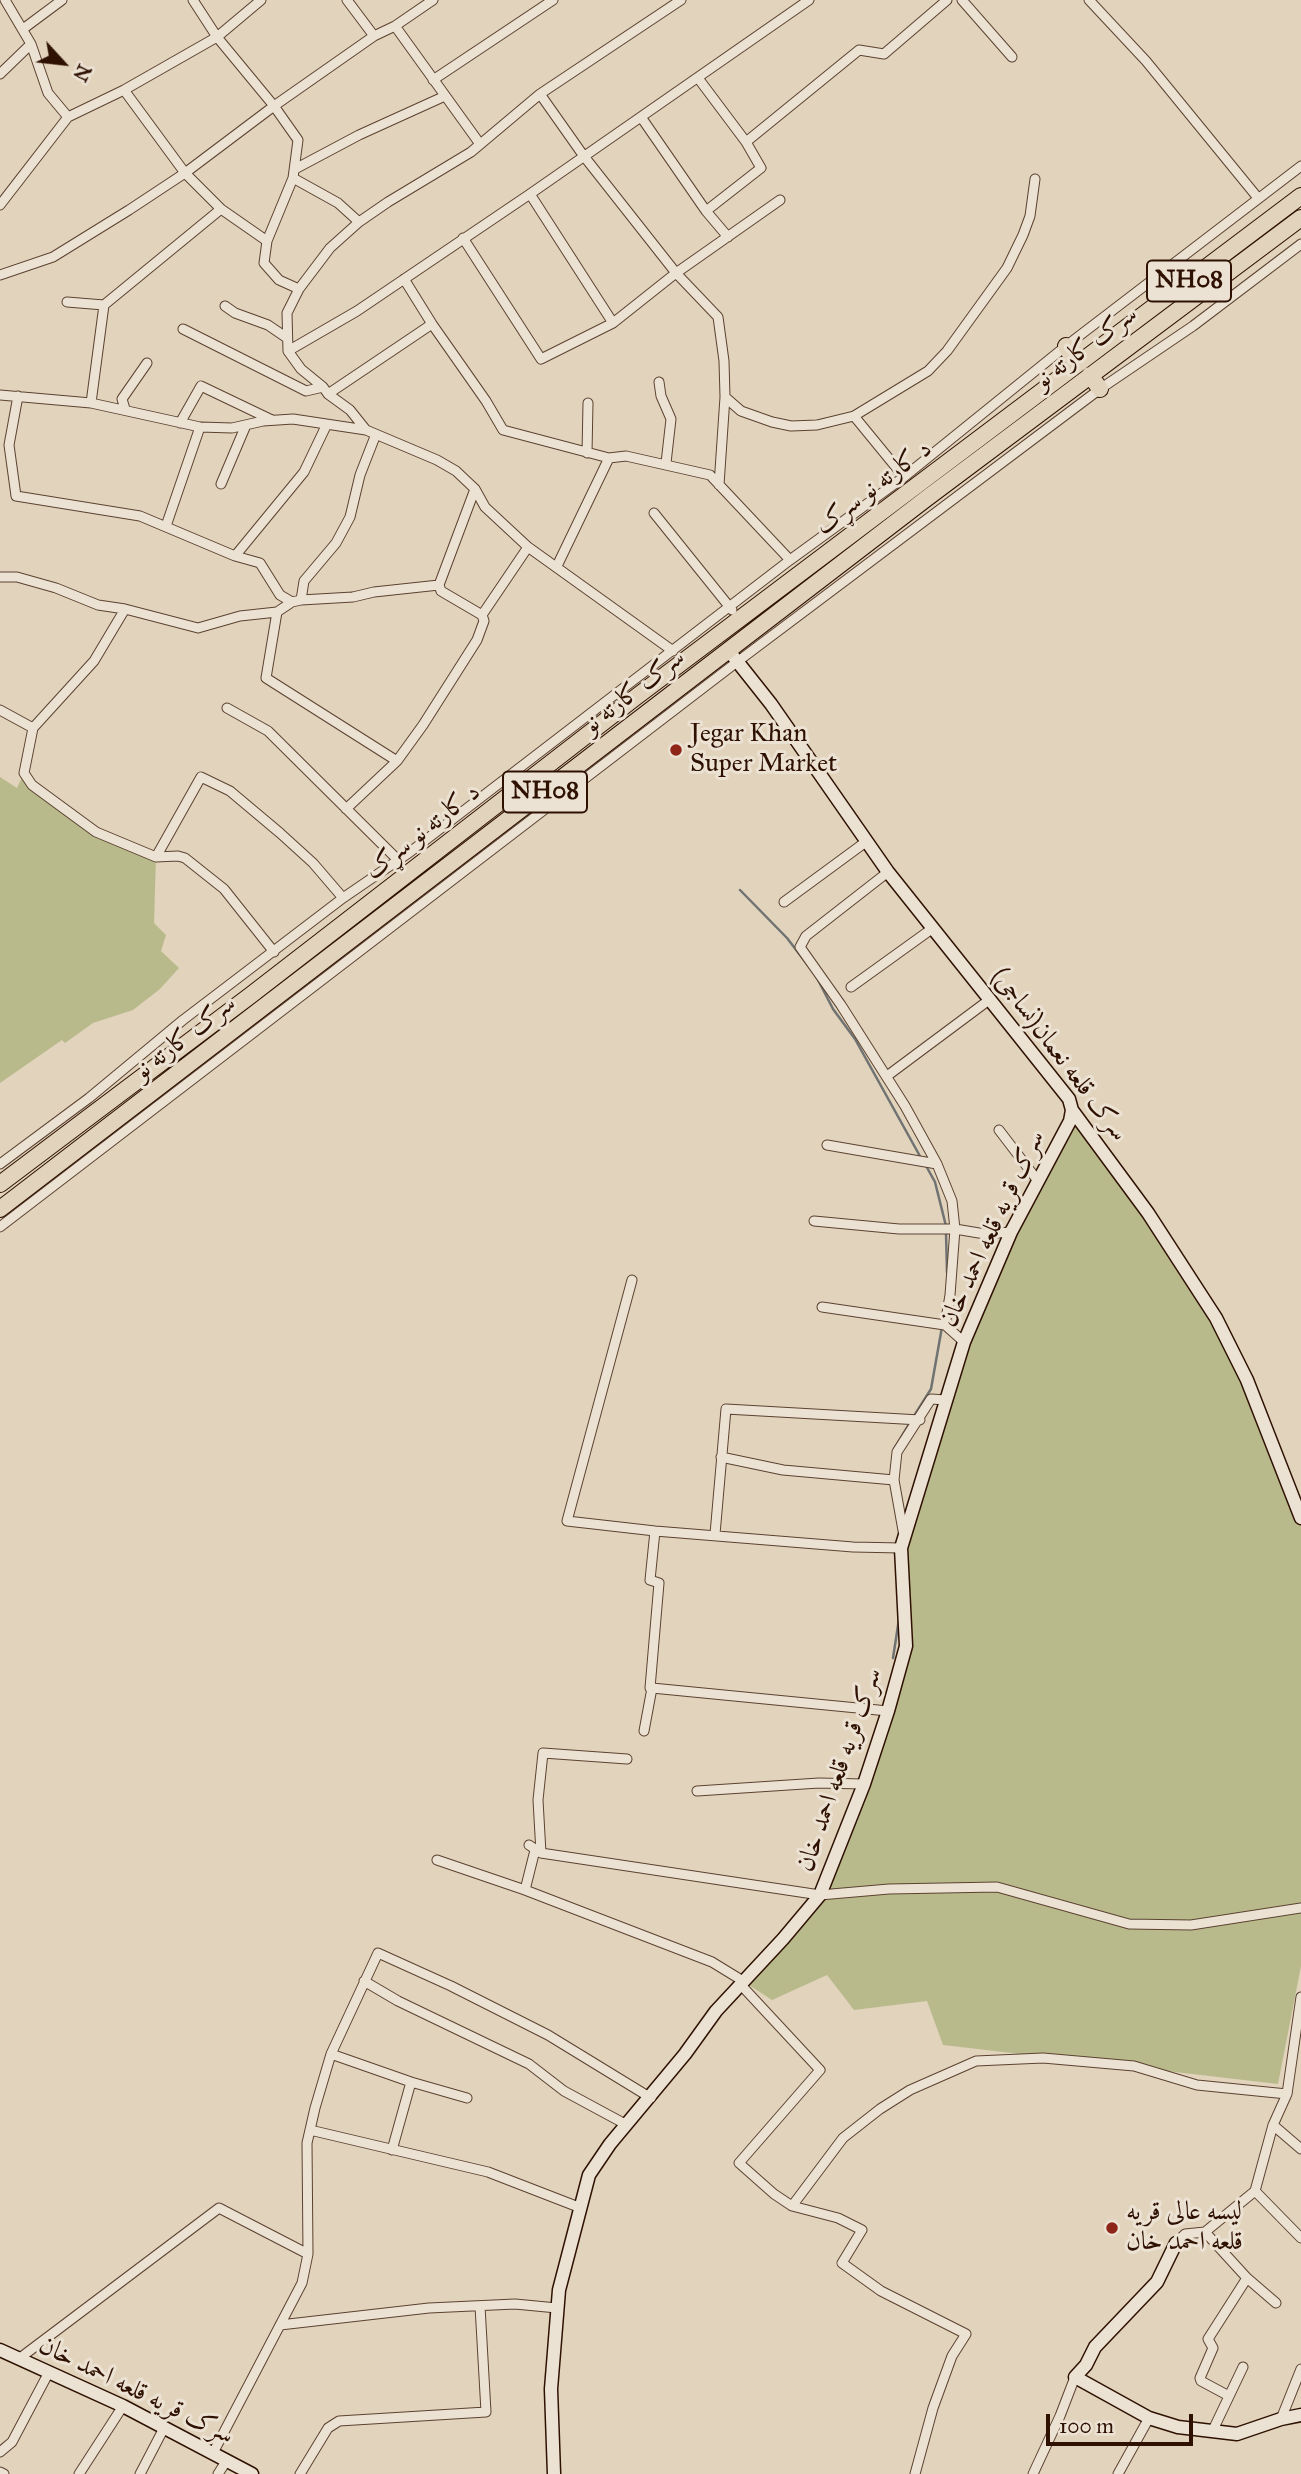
<!DOCTYPE html>
<meta charset="utf-8">
<style>
body{margin:0}
#map{position:relative;width:1301px;height:2474px;overflow:hidden;background:#e1d3bc;font-family:"IM FELL Great Primer",serif}
canvas{display:block}
.north{position:absolute;left:28px;top:28px;width:70px;height:70px;-webkit-text-stroke:5px #ece2d3;paint-order:stroke;rotate:117deg;font-size:19px;font-weight:700;line-height:28px;text-align:center;color:#2f1102}
.north::after{content:'';display:block;margin:auto;width:24px;height:32px;background:#2f1102;clip-path:polygon(50% 0,100% 100%,50% 72%,0 100%)}
.scale{position:absolute;left:1046px;top:2414px;width:147px;height:32px;box-sizing:border-box;border:4px solid #2f1102;border-top:0;padding-left:9px;font-size:21px;line-height:24px;white-space:nowrap;color:#2f1102;-webkit-text-stroke:5px #ece2d3;paint-order:stroke}
</style>
<div id="map">
<canvas width="1301" height="2474"></canvas>
<div class="north">N</div>
<div class="scale">100 m</div>
</div>
<script>
const c = document.querySelector('canvas').getContext('2d');
c.lineJoin = 'round';
function fill(path, color) { c.fillStyle = color; c.fill(path, 'evenodd'); }
const shape = rows => new Path2D(rows.map(r => 'M' + r).join(''));
function stroke(path, color, width, dash) { c.strokeStyle = color; c.lineWidth = width; c.lineCap = dash ? 'butt' : 'round'; c.setLineDash(dash || []); c.stroke(path); }
function drawText(font, color, halo, rows, align = 'center') {
  c.font = font + ' "IM FELL Great Primer",Amiri,serif'; c.lineWidth = 6; c.setLineDash([]); c.textBaseline = 'middle'; c.strokeStyle = halo; c.fillStyle = color; for (const [text, x, y, turn = 0] of rows) {
    c.save(); c.translate(x, y); c.rotate((+turn || 0) * Math.PI / 180); c.textAlign = isNaN(turn) ? turn : align; if (halo) c.strokeText(text, 0, 0); c.fillText(text, 0, 0); c.restore();
  }
}
fill(shape([
 [24,773,96,832,156,857,154,923,166,935,161,951,179,968,160,989,133,1010,93,1023,65,1043,62,1040,0,1083,0,777,17,788],
 [1072,1110,1216,1318,1301,1518,1301,1966,1278,2084,943,2045,927,2001,854,2010,827,1975,772,2000,743,1981,820,1895,906,1646,901,1548,964,1342]
]), '#b9ba8c');
stroke(shape([
 [740,890,787,938,810,968],
 [816,976,833,1009,855,1039,921,1158],
 [925,1164,935,1182,946,1226],
 [946,1233,947,1272],
 [914,1416,931,1389,942,1327],
 [894,1449,911,1421],
 [893,1658,899,1619]
]), '#707372', 2.5);
const street = shape([
 [5,0,31,44,48,93,68,117],
 [193,0,217,37,274,106,298,140,293,178,267,241,264,263,279,280,299,289],
 [347,0,374,36],
 [962,0,1012,57],
 [1089,0,1146,61,1258,198],
 [395,26,480,144],
 [23,29,62,0],
 [0,74,31,44],
 [698,78,746,142,761,168,706,211],
 [433,80,553,0],
 [124,90,185,173,221,209,267,241],
 [540,94,583,155,676,273,718,317,724,361,725,397,719,485],
 [641,117,706,211,728,237],
 [746,142,859,50,884,54,947,0],
 [295,169,359,135,445,96],
 [293,178,338,203,359,222],
 [530,194,613,323],
 [0,205,68,117,124,90,217,37,261,0],
 [463,238,541,359,613,323,676,273,780,200],
 [0,275,53,257,129,210,185,173,274,106,374,36,395,26,433,0],
 [404,279,432,324,486,401,503,430,609,458,626,456,710,475,790,560],
 [67,302,104,305],
 [225,306,235,313,268,325,287,338],
 [183,329,306,391,323,387],
 [288,351,357,311,530,194,809,0],
 [659,382,661,396,671,419,666,463],
 [328,394,432,324],
 [0,395,91,403,200,427,232,428,263,421,293,419,366,430,437,460,456,471,475,489,485,507,528,547,673,651],
 [18,396,9,445,16,496,140,516,235,556,260,563,280,595,292,602],
 [725,397,741,411,772,422,791,426,817,425,854,416,928,371,947,351,1007,268,1023,235,1030,216,1035,179],
 [91,403,104,305,221,209],
 [125,409,122,399,147,363],
 [854,416,904,477],
 [180,423,201,386,272,420],
 [366,430,350,410,328,394,323,387,301,369,288,351,287,313,299,289,330,248,359,222,388,202,471,152,540,94,681,0],
 [587,453,588,403],
 [221,484,246,425],
 [654,513,732,610],
 [166,526,200,427],
 [235,556,304,472,326,426],
 [557,566,609,458],
 [0,577,17,577,56,588,98,605,125,609,198,628,240,616,277,612,292,602,301,600,353,597,374,592,439,585,441,591,482,615],
 [439,585,475,489],
 [301,600,304,581,336,543,350,517,360,475,376,434],
 [125,609,94,661,33,728,24,773,32,785,96,832,156,857,178,856,185,858,224,889,274,952],
 [277,612,266,678,397,761],
 [227,708,268,731,398,860],
 [0,710,33,728],
 [346,809,397,761,423,725,477,640,484,621,482,615,528,547],
 [156,857,201,777,230,791,280,833,313,863,343,898],
 [888,872,806,936,800,947,841,1005,905,1106,937,1164,952,1201,955,1229,950,1295,945,1325],
 [784,902,867,841],
 [851,987,933,928],
 [887,1076,989,1000],
 [999,1130,1038,1181],
 [827,1145,937,1164],
 [0,1164,89,1098,183,1020,343,898,410,852,790,560,904,477,1066,346,1301,166],
 [814,1221,899,1229,955,1229,985,1234,1011,1232],
 [0,1227,737,662,1100,389,1193,326,1301,244],
 [632,1280,567,1521,655,1531,853,1547,901,1548],
 [822,1307,945,1325,964,1342],
 [721,1457,783,1470,894,1480],
 [715,1534,726,1409,920,1420],
 [904,1536,894,1480,897,1452,931,1399,946,1400],
 [652,1688,888,1711],
 [644,1731,652,1688,650,1688,659,1583,650,1580,655,1531],
 [697,1791,819,1783,864,1784],
 [529,1845,541,1853,820,1895,889,1889,997,1887,1129,1924,1191,1925,1301,1908],
 [541,1853,538,1800,543,1753,627,1759],
 [437,1860,525,1890,712,1962,743,1981],
 [525,1890,535,1850],
 [364,1981,398,2001,529,2064,564,2091,627,2125],
 [741,1985,820,2070,739,2163,774,2194,792,2206,838,2218,862,2230,842,2263,881,2291,966,2334,952,2356,933,2408,915,2474],
 [331,2054,411,2082,467,2098],
 [1273,2125,1301,2149],
 [310,2130,488,2172,581,2208],
 [392,2150,411,2082],
 [1255,2191,1301,2238],
 [792,2206,843,2138,880,2109,910,2090,976,2061,1043,2058,1134,2066,1197,2085,1287,2094],
 [1205,2232,1247,2278,1276,2303],
 [1176,2243,1185,2234,1205,2232,1255,2191,1273,2125,1287,2094,1301,1997],
 [280,2325,429,2308,515,2304,557,2308],
 [20,2358,219,2208,308,2254],
 [1229,2396,1201,2381,1200,2378,1213,2348,1208,2339,1247,2278],
 [1281,2419,1301,2369],
 [1212,2432,1243,2367],
 [0,2452,12,2442,49,2372],
 [213,2453,302,2283,308,2254,307,2143,315,2108,331,2054,378,1953,451,1986,548,2035,651,2098],
 [0,2472,4,2474],
 [79,2474,123,2406],
 [140,2474,164,2428],
 [218,2474,227,2460],
 [300,2474,328,2428,339,2421,486,2412,480,2306],
 [1033,2474,1060,2416,1075,2377],
 [1118,2474,1149,2418]
]);
const secondary = shape([
 [729,651,771,704,888,872,1069,1099,1072,1110,1148,1213,1216,1318,1247,1380,1301,1518],
 [1176,2243,1157,2282,1095,2347,1086,2365,1075,2377,1149,2418,1178,2427,1237,2434,1281,2419,1301,2415],
 [0,2350,123,2406,252,2474],
 [554,2474,551,2389,559,2290,589,2175,610,2144,685,2054,716,2011,783,1939,820,1895,864,1784,888,1711,906,1646,901,1548,964,1342,1011,1232,1070,1121,1072,1110]
]);
const highway = shape([
 [1066,346,1076,365],
 [1090,375,1100,389],
 [0,1184,251,995,636,697,1301,196],
 [0,1209,927,498,1301,218]
]);
stroke(street, '#5c4230', 11);
stroke(secondary, '#2f1102', 15);
stroke(highway, '#2f1102', 18);
stroke(street, '#ece2d3', 9);
stroke(secondary, '#ece2d3', 12);
stroke(highway, '#e1d3bc', 16);
for (const [x, y, r, color] of [
 [676,750,7,"#8f2418"],
 [1112,2228,7,"#8f2418"]
]) { const dot = new Path2D(); dot.arc(x, y, r, 0, 2 * Math.PI); c.fillStyle = color; c.fill(dot); stroke(dot, '#ece2d3', 2.5); }
for (const [x, y, w] of [
 [1189,281,84],
 [545,792,84]
]) { const box = new Path2D(); box.roundRect(x - w / 2, y - 20.5, w, 41, 5); c.fillStyle = '#ece2d3'; c.fill(box); stroke(box, '#2f1102', 2); }
drawText('bold 24px', '#2f1102', null, [
 ["NH08",1189,281],
 ["NH08",545,792]
]);
drawText('26px', '#2f1102', '#ece2d3', [
 ["سرک کارته نو",1086,348,-37],
 ["د کارته نو سړک",874,488,-37],
 ["سرک کارته نو",634,692,-38],
 ["د کارته نو سړک",423,832,-38],
 ["سرک کارته نو",185,1038,-38],
 ["سرک قلعه نعمان(نساجی)",1059,1055,53],
 ["سرک قریه قلعه احمد خان",993,1229,-65],
 ["سرک قریه قلعه احمد خان",840,1770,-71],
 ["سرک قریه قلعه احمد خان",136,2391,26]
]);
drawText('26px', '#2f1102', '#ece2d3', [
 ["Jegar Khan",690,735],
 ["Super Market",690,765],
 ["لیسه عالی قریه",1126,2213],
 ["قلعه احمد خان",1126,2243]
], 'left');
</script>
